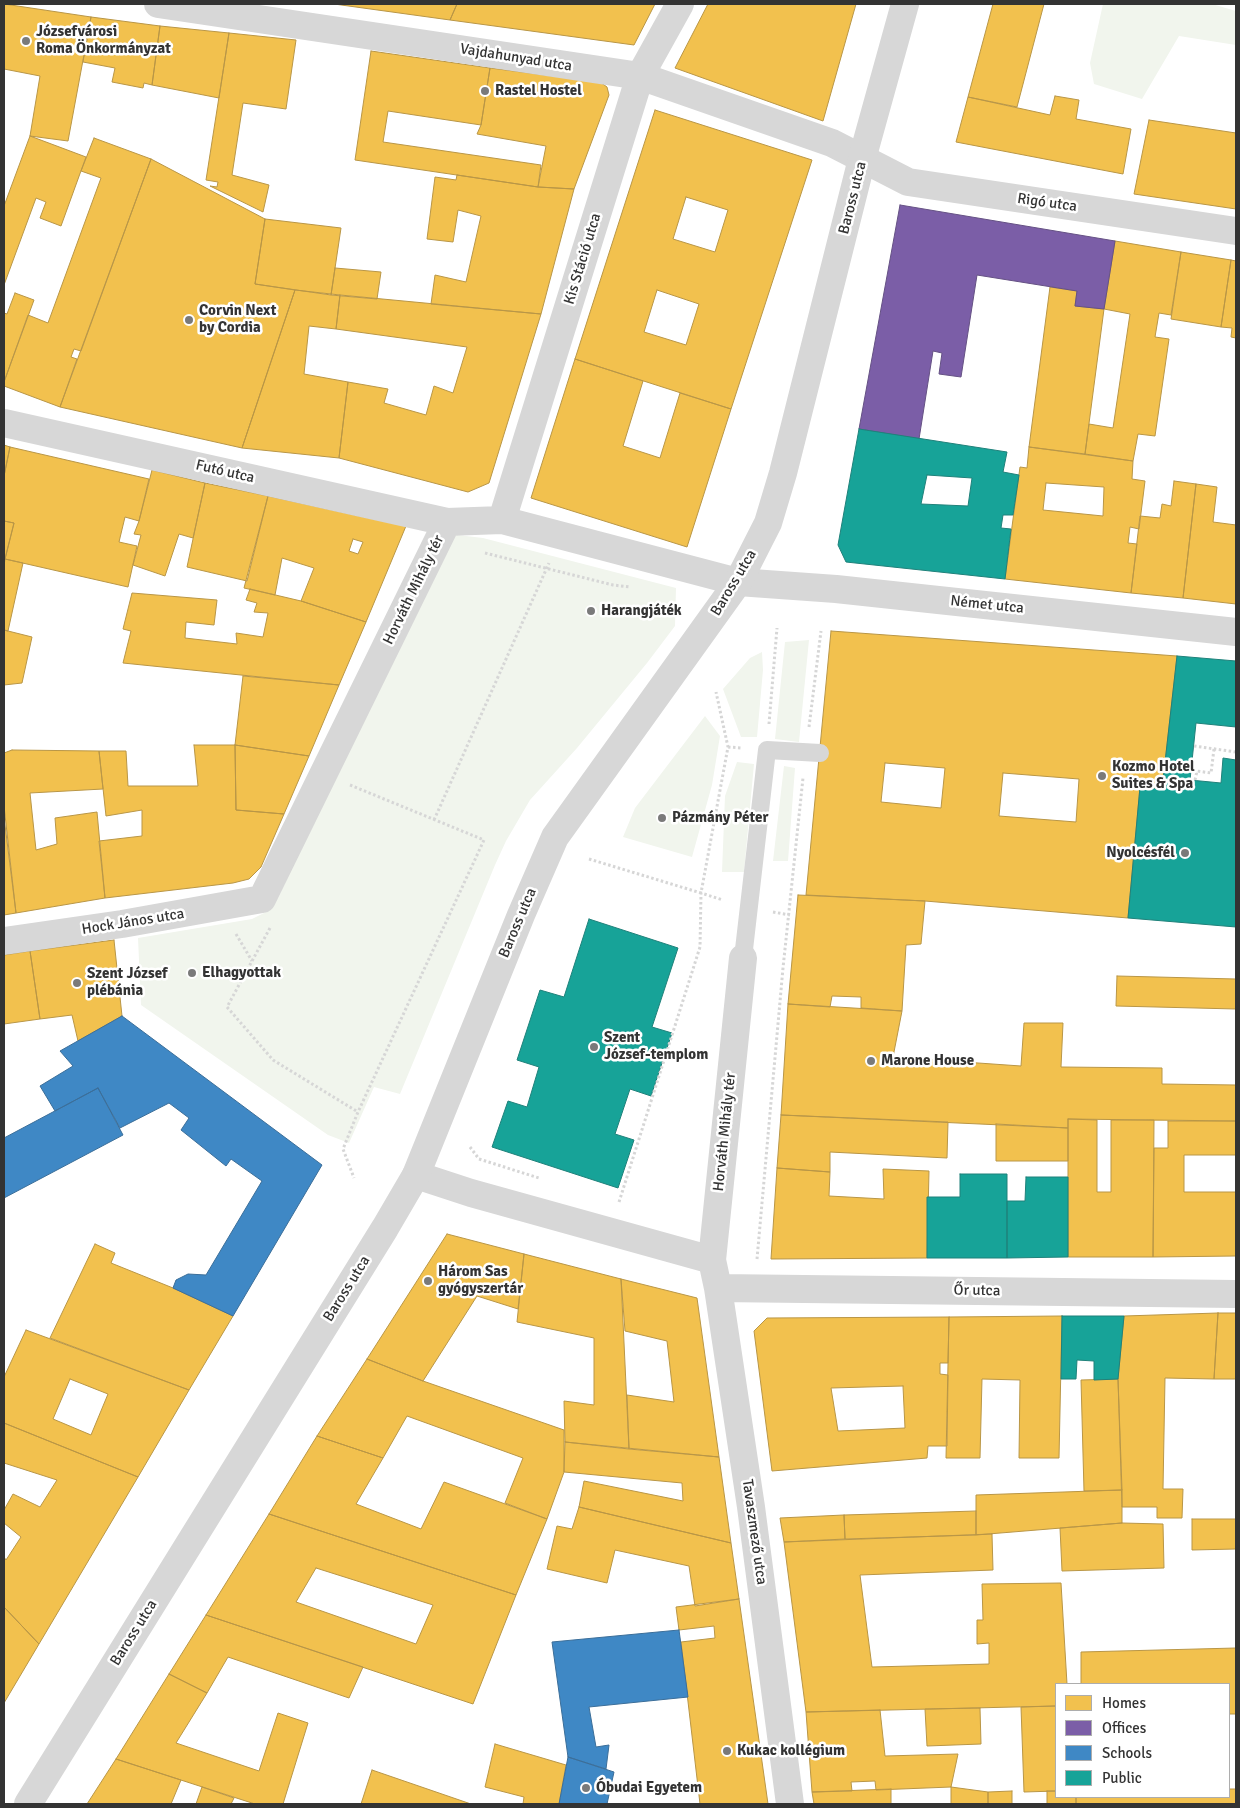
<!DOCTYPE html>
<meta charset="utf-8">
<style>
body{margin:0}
#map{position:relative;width:1240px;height:1808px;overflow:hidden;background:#fff;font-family:Signika,sans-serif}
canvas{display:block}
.frame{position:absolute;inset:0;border:5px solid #333;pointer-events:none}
.legend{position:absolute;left:1055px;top:1683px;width:175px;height:115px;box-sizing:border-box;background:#fff;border:1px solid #adadad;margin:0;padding:6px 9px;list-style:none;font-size:15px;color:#333}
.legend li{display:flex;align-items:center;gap:10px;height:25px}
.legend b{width:25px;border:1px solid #adadad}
</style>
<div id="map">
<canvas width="1240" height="1808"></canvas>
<div class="frame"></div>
<ul class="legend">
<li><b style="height:14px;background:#f2c14e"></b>Homes</li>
<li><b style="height:14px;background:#7b5ea7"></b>Offices</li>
<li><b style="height:14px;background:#3f88c5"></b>Schools</li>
<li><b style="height:14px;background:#17a398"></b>Public</li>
</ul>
</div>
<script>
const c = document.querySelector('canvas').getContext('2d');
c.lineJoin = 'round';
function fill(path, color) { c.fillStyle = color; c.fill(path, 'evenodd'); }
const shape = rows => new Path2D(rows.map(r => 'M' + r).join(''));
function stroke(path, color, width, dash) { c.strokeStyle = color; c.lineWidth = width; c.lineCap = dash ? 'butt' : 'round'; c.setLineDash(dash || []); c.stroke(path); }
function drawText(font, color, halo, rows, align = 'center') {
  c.font = font + ' Signika,sans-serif'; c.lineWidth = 5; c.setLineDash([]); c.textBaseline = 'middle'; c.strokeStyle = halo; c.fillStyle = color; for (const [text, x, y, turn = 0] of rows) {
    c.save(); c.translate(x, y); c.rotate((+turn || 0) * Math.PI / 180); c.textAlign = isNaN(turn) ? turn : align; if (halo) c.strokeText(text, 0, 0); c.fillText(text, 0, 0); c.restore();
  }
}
fill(shape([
 [1103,4,1212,4,1236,11,1236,45,1179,36,1142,99,1094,84,1090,63],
 [449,534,483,538,676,588,675,626,647,663,577,748,530,800,506,841,495,865,400,1094,374,1087,349,1143,328,1135,141,1005,138,938,252,919,266,912,278,898],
 [809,640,799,742,775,739,785,642],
 [762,652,763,670,757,737,741,737,723,689,750,658],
 [705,716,720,736,712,785,692,857,623,837,635,808],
 [737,762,754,764,744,872,722,872,725,796],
 [784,766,795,768,788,861,773,861]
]), '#f1f5ed');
const homes = shape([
 [4,4,91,17,68,141,30,136,40,76,4,69,4,4],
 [334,4,457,4,450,20,334,4],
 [457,4,655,4,634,45,450,20,457,4],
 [708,4,856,4,823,121,675,68,708,4],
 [993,4,1044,4,1017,107,968,97,993,4],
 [91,17,160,26,152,85,144,83,143,88,112,82,115,68,83,62,91,17],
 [160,26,229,33,219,98,152,85,160,26],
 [229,33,296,40,286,109,243,103,232,175,269,185,263,212,210,186,217,187,218,182,206,180,229,33],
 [371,51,490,68,481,125,388,111,383,142,541,165,538,187,355,160,371,51],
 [490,68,600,82,607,87,609,95,574,189,538,187,546,146,477,134,481,125,490,68],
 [1055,96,1079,100,1076,119,1131,129,1123,174,956,142,968,97,1050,115,1055,96],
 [655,110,812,160,731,409,575,359,655,110],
 [686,197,728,210,715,252,673,239,686,197],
 [657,290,699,304,686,345,644,332,657,290],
 [1149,120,1236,133,1236,209,1134,194,1149,120],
 [30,136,86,157,61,226,40,218,46,202,36,198,4,285,4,206,30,136],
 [94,138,151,159,81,351,74,349,71,357,77,359,60,407,4,386,4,382,28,315,48,323,101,178,81,171,94,138],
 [151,159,265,219,255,284,295,290,242,448,60,407,151,159],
 [457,175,538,187,574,189,541,314,431,304,435,275,466,282,481,216,458,210,453,242,427,239,435,177,456,180,457,175],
 [265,219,341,228,331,295,255,284,265,219],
 [1115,241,1181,252,1171,315,1159,313,1155,337,1169,339,1155,436,1138,434,1133,461,1085,454,1089,424,1113,428,1130,314,1104,309,1115,241],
 [1181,252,1231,260,1221,327,1171,319,1181,252],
 [1231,260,1236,261,1236,338,1231,337,1232,328,1221,327,1231,260],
 [335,268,381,272,377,299,331,295,335,268],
 [1050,287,1077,291,1075,306,1104,309,1085,454,1029,447,1050,287],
 [295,290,340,295,336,329,309,326,304,374,348,382,339,458,242,448,295,290],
 [15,293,34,300,4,382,4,313,7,314,15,293],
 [340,295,541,314,489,483,468,492,339,458,348,382,388,389,384,403,426,415,434,386,453,393,467,347,336,329,340,295],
 [575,359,643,381,623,446,660,458,680,393,731,409,687,547,531,498,575,359],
 [4,445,10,447,4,476,4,445],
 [10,447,149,479,139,521,125,517,119,542,137,546,128,587,5,559,14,523,4,521,4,476,10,447],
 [1029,447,1133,461,1132,479,1145,481,1139,529,1130,527,1128,543,1137,544,1131,593,1005,579,1020,467,1027,468,1029,447],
 [1046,483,1104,487,1103,516,1043,510,1046,483],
 [152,470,205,483,193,538,179,534,165,576,133,565,141,535,134,534,139,521,152,470],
 [1174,481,1196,484,1183,598,1131,593,1140,516,1160,518,1162,504,1171,506,1174,481],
 [205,483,268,496,247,581,187,567,205,483],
 [1196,484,1217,487,1213,522,1236,525,1236,604,1183,598,1196,484],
 [268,496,406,526,366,622,301,601,314,568,282,558,275,595,244,588,268,496],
 [353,539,363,542,358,554,349,551,353,539],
 [4,521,14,523,5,559,4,559,4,521],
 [5,559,23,563,8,631,4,630,4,566,5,559],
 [250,589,301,601,366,622,339,685,123,663,131,631,123,629,132,593,217,600,214,625,186,622,185,638,237,644,236,633,263,637,268,613,254,612,257,603,246,600,250,589],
 [4,630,32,637,22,683,4,685,4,630],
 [831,631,1177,656,1162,789,1140,787,1128,918,925,901,806,895,831,631],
 [885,763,945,768,941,808,881,802,885,763],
 [1003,773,1079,779,1076,822,999,816,1003,773],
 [243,676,339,685,309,756,235,745,243,676],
 [194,745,235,745,236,810,284,814,261,867,249,879,233,883,105,898,99,841,142,836,142,810,106,816,99,751,126,751,128,786,198,786,194,745],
 [235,745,309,756,284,814,236,810,235,745],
 [12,750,99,751,103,789,30,793,36,850,57,844,55,818,97,812,105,898,16,913,4,806,4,753,12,750],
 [4,817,16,913,4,915,4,817],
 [798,895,925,901,921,944,906,945,902,1011,861,1008,861,997,832,996,830,1007,788,1004,798,895],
 [114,940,122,1016,78,1041,72,1015,40,1019,30,951,114,940],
 [30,951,40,1019,4,1024,4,955,30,951],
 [1117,976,1236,979,1236,1009,1116,1006,1117,976],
 [788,1004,902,1011,893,1057,1021,1066,1024,1023,1063,1023,1061,1067,1162,1068,1162,1084,1236,1085,1236,1121,1068,1119,1068,1128,781,1115,788,1004],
 [781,1115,948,1122,947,1158,830,1152,830,1172,777,1168,781,1115],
 [1068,1119,1097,1120,1097,1192,1111,1192,1111,1120,1154,1120,1153,1257,1068,1257,1068,1119],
 [1168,1121,1236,1121,1236,1155,1184,1155,1184,1192,1236,1192,1236,1256,1153,1257,1154,1148,1168,1148,1168,1121],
 [996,1124,1068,1128,1068,1161,996,1161,996,1124],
 [777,1168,830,1172,829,1196,884,1199,883,1169,929,1171,927,1258,771,1259,777,1168],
 [447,1234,524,1254,518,1309,477,1296,423,1381,367,1359,447,1234],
 [95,1244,115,1253,111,1263,173,1288,233,1316,189,1390,50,1338,95,1244],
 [524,1254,621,1279,629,1449,565,1442,564,1401,594,1405,594,1338,517,1322,524,1254],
 [621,1279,697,1298,719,1457,629,1449,627,1395,674,1402,667,1341,625,1331,621,1279],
 [1218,1313,1214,1379,1165,1378,1163,1489,1183,1489,1182,1518,1157,1518,1157,1507,1122,1507,1118,1379,1124,1316,1218,1313],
 [1218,1313,1236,1313,1236,1379,1214,1379,1218,1313],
 [1062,1316,1059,1458,1019,1458,1020,1380,982,1379,980,1458,946,1458,949,1317,1062,1316],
 [949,1317,948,1363,940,1363,940,1374,948,1375,947,1446,928,1446,927,1458,772,1471,754,1331,767,1318,949,1317],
 [903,1386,905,1428,838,1431,831,1388,903,1386],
 [26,1330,189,1390,138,1477,4,1423,4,1377,26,1330],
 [70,1379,108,1394,91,1435,53,1419,70,1379],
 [367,1359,423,1381,564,1430,564,1472,547,1519,505,1503,523,1458,407,1416,383,1458,317,1436,367,1359],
 [1118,1379,1122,1490,1084,1491,1081,1380,1118,1379],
 [4,1423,138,1477,39,1644,4,1607,4,1557,6,1560,21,1537,4,1523,4,1510,13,1494,40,1507,57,1480,4,1463,4,1423],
 [317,1436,383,1458,356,1504,421,1529,444,1482,547,1519,516,1595,269,1514,317,1436],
 [565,1442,719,1457,731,1543,579,1507,584,1481,683,1501,682,1483,564,1472,565,1442],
 [1122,1490,1122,1523,976,1535,976,1495,1122,1490],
 [579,1507,731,1543,739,1599,695,1606,689,1566,615,1550,607,1583,547,1569,557,1526,572,1529,579,1507],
 [976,1511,976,1535,845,1539,844,1515,976,1511],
 [269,1514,516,1595,473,1704,206,1615,269,1514],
 [316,1568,433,1605,416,1644,296,1602,316,1568],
 [844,1515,845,1539,784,1542,780,1518,844,1515],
 [1192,1519,1236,1519,1236,1549,1192,1550,1192,1519],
 [1122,1523,1163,1524,1164,1568,1062,1571,1060,1528,1122,1523],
 [992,1534,993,1570,860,1575,872,1667,989,1664,989,1643,977,1644,977,1620,983,1620,982,1584,1061,1583,1067,1684,1056,1684,1056,1706,806,1712,784,1542,992,1534],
 [739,1599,768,1804,700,1804,681,1642,715,1638,714,1626,679,1630,676,1607,739,1599],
 [4,1607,39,1644,4,1703,4,1607],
 [206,1615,363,1667,349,1698,228,1657,207,1693,169,1674,206,1615],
 [1236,1648,1236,1714,1229,1714,1229,1684,1068,1684,1081,1684,1081,1652,1236,1648],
 [169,1674,207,1693,176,1743,259,1771,278,1713,308,1723,283,1804,255,1804,116,1759,169,1674],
 [1056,1706,1056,1791,1024,1792,1021,1707,1056,1706],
 [980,1708,981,1744,927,1746,925,1709,980,1708],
 [880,1710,885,1756,958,1754,951,1787,876,1790,875,1781,851,1782,852,1791,812,1792,806,1712,880,1710],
 [495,1744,566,1765,559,1804,523,1804,524,1797,485,1787,495,1744],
 [116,1759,181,1780,171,1804,87,1804,116,1759],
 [372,1770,471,1804,361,1804,372,1770],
 [202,1787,234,1798,231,1804,196,1804,202,1787],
 [951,1787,988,1792,988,1804,951,1804,951,1787],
 [891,1789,891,1804,814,1804,812,1792,891,1789],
 [1229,1789,1236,1789,1236,1804,1076,1804,1076,1797,1229,1797,1229,1789],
 [1012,1791,1012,1804,988,1804,988,1792,1012,1791],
 [1047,1791,1056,1791,1056,1797,1076,1797,1076,1804,1047,1804,1047,1791]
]);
fill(homes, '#f2c14e');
stroke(homes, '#b99646', 1);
const offices = shape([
 [900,205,1115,241,1104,309,1075,306,1077,291,977,275,961,377,939,374,942,353,933,351,919,439,859,429,900,205]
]);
fill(offices, '#7b5ea7');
stroke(offices, '#655184', 1);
const schools = shape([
 [122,1016,322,1165,233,1316,173,1288,176,1280,188,1274,206,1275,262,1181,231,1159,226,1166,181,1130,189,1118,169,1103,120,1128,98,1088,55,1111,40,1086,73,1066,60,1051,122,1016],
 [98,1088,123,1135,4,1198,4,1138,98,1088],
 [679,1630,688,1697,589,1707,596,1747,609,1745,606,1769,568,1757,552,1642,679,1630],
 [568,1757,614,1772,607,1804,559,1804,568,1757]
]);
fill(schools, '#3f88c5');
stroke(schools, '#3b6e99', 1);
const public = shape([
 [859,429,1007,452,1003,472,1019,475,1013,515,1003,515,1001,528,1011,529,1005,579,846,562,838,545,859,429],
 [927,475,972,478,968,506,921,504,927,475],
 [1177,656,1236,661,1236,727,1196,723,1190,780,1221,783,1223,758,1236,760,1236,927,1128,918,1140,787,1162,789,1177,656],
 [589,919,678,948,652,1027,672,1033,651,1096,630,1089,615,1134,634,1140,618,1188,492,1147,508,1101,527,1107,539,1067,517,1060,540,990,564,997,589,919],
 [960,1174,1007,1174,1007,1258,927,1258,927,1197,960,1197,960,1174],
 [1026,1177,1068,1177,1068,1257,1007,1258,1007,1201,1025,1201,1026,1177],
 [1062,1316,1124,1316,1118,1379,1094,1380,1094,1361,1077,1360,1076,1379,1061,1379,1062,1316]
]);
fill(public, '#17a398');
stroke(public, '#1f817a', 1);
stroke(shape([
 [485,553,613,585,630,587],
 [769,724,777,628],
 [809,727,821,631],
 [1194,746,1236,752],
 [728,747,742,748],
 [1195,780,1197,771,1211,773,1214,749],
 [350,785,484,840,358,1112,343,1149,354,1178],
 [434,820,549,563],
 [589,859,701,893,728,747,716,692],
 [773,912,790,915],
 [270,928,227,1007,273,1060,358,1112],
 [236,934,252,961],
 [470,1147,479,1159,539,1178],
 [619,1202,700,947,701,893,723,900],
 [757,1259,783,968,803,778]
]), '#d6d6d6', 3, [2.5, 2.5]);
stroke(shape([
 [743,958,767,750,820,753]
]), '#d7d7d7', 18);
stroke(shape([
 [158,4,640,76,832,143,908,182,1236,231],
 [4,423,447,522,502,520,738,582,836,589,1236,632],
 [502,520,640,76,680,4],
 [4,941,122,924,262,899,447,522],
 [416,1175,471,1193,712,1260,743,958],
 [712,1260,718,1288,751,1507,790,1804],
 [718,1288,1236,1294]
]), '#d7d7d7', 28);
stroke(shape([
 [28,1804,385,1228,416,1175,521,915,555,837,738,582,768,523,783,473,862,159,905,4]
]), '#d7d7d7', 28);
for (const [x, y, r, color] of [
 [26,41,5,"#7a7a7a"],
 [485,91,5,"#7a7a7a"],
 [189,320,5,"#7a7a7a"],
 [591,611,5,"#7a7a7a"],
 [1102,776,5,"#7a7a7a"],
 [662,818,5,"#7a7a7a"],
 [1185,853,5,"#7a7a7a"],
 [192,973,5,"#7a7a7a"],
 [77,983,5,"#7a7a7a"],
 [594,1047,5,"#7a7a7a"],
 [871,1061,5,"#7a7a7a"],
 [428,1281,5,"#7a7a7a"],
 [727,1751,5,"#7a7a7a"],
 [586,1788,5,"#7a7a7a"]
]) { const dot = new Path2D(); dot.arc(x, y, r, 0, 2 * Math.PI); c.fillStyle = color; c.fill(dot); stroke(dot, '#fff', 2); }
drawText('bold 15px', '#333', '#fff', [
 ["Józsefvárosi",36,32],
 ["Roma Önkormányzat",36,49],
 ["Rastel Hostel",495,91],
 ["Corvin Next",199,311],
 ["by Cordia",199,328],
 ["Harangjáték",601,611],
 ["Kozmo Hotel",1112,767],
 ["Suites & Spa",1112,784],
 ["Pázmány Péter",672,818],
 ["Nyolcésfél",1175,853,"right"],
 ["Elhagyottak",202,973],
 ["Szent József",87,974],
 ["plébánia",87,991],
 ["Szent",604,1038],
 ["József-templom",604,1055],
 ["Marone House",881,1061],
 ["Három Sas",438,1272],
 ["gyógyszertár",438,1289],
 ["Kukac kollégium",737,1751],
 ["Óbudai Egyetem",596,1788]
], 'left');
drawText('15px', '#333', '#fff', [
 ["Vajdahunyad utca",516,58,9],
 ["Baross utca",853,198,-76],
 ["Rigó utca",1047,203,8],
 ["Kis Stáció utca",583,259,-73],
 ["Futó utca",225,472,13],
 ["Baross utca",734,583,-59],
 ["Horváth Mihály tér",414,590,-64],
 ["Német utca",987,605,6],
 ["Hock János utca",133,922,-9],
 ["Baross utca",518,923,-67],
 ["Horváth Mihály tér",725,1132,-84],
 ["Baross utca",347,1289,-58],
 ["Őr utca",977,1291,1],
 ["Tavaszmező utca",754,1532,82],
 ["Baross utca",134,1633,-58]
]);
</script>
